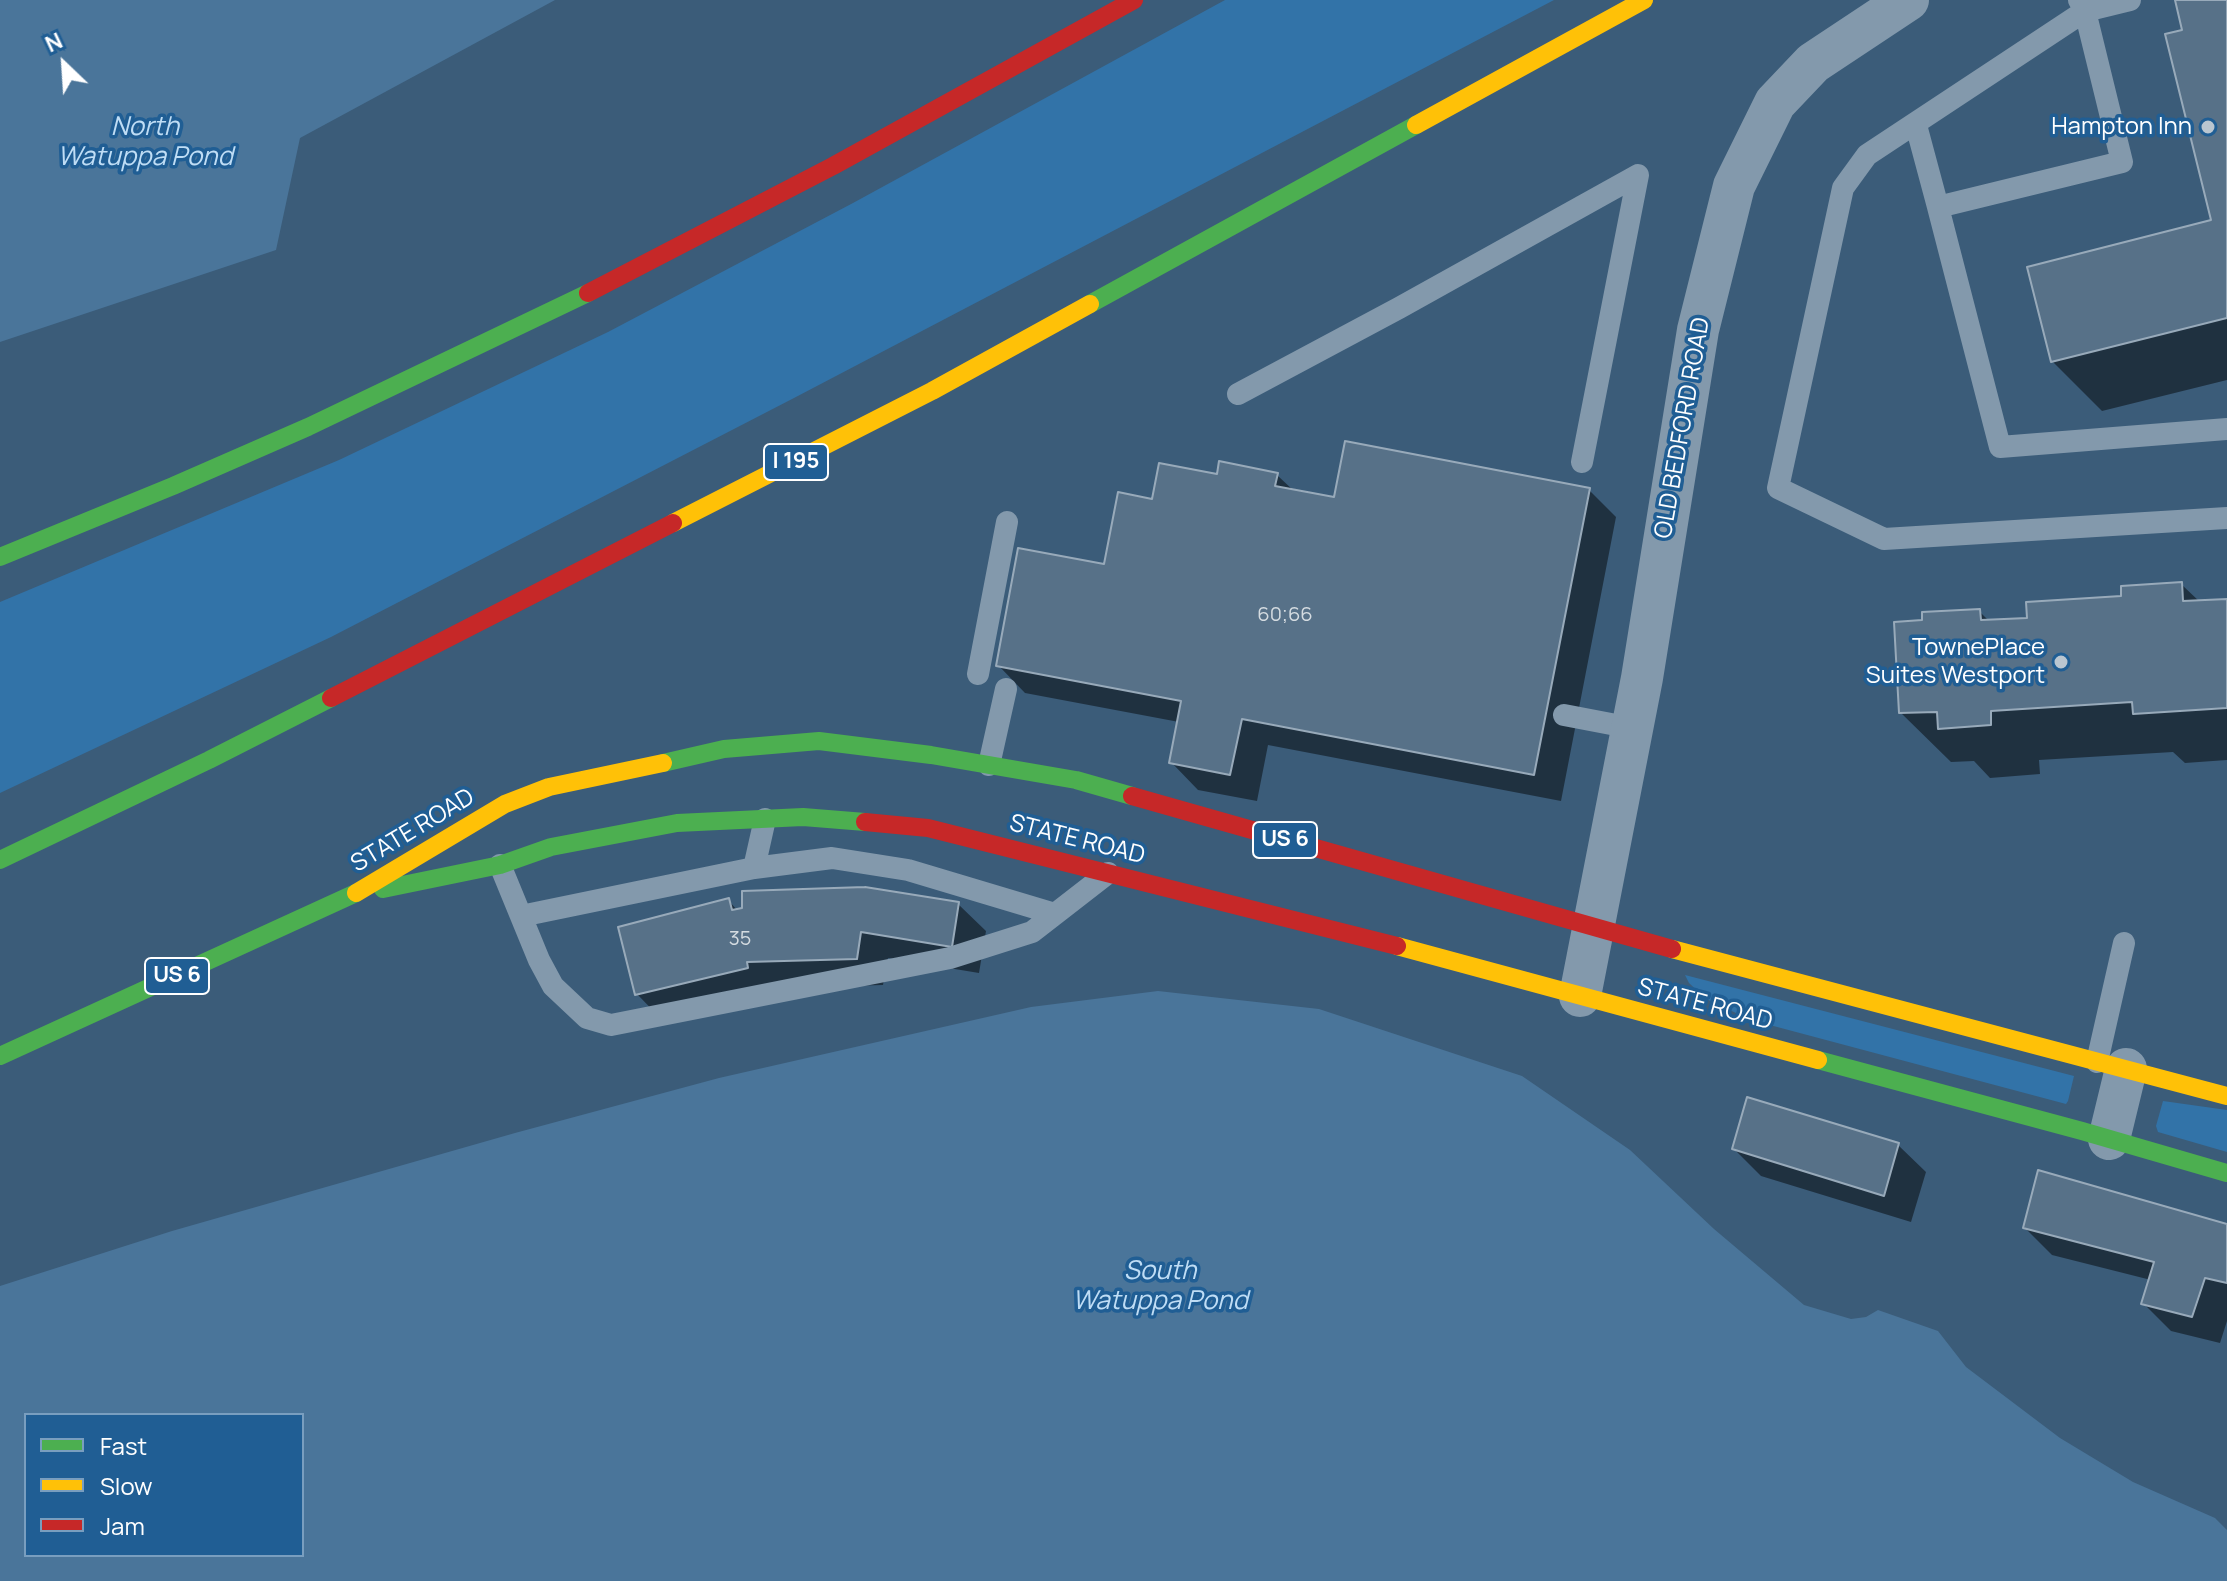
<!DOCTYPE html>
<style>
body{margin:0}
#map{position:relative;width:2227px;height:1581px;overflow:hidden;background:#3b5c79;font-family:Manrope,sans-serif}
canvas{display:block}
.legend{position:absolute;left:24px;top:1413px;width:280px;height:144px;box-sizing:border-box;background:#205e94;border:2px solid #799ebf;margin:0;padding:10px 14px;list-style:none;font-size:24px;color:#fff}
.legend li{display:flex;align-items:center;gap:16px;height:40px}
.legend b{width:40px;border:2px solid #799ebf}
.north{position:absolute;left:24px;top:24px;width:80px;height:80px;-webkit-text-stroke:6px #205e94;paint-order:stroke;rotate:335deg;font-size:22px;font-weight:700;line-height:32px;text-align:center;color:#fff}
.north::after{content:'';display:block;margin:auto;width:28px;height:36px;background:#fff;clip-path:polygon(50% 0,100% 100%,50% 72%,0 100%)}
</style>
<div id="map">
<canvas width="2227" height="1581"></canvas>
<ul class="legend">
<li><b style="height:10px;background:#4caf50"></b>Fast</li>
<li><b style="height:10px;background:#ffc107"></b>Slow</li>
<li><b style="height:10px;background:#c62828"></b>Jam</li>
</ul>
<div class="north">N</div>
</div>
<script>
const c = document.querySelector('canvas').getContext('2d');
c.lineJoin = 'round';
function fill(path, color) { c.fillStyle = color; c.fill(path, 'evenodd'); }
const shape = rows => new Path2D(rows.map(r => 'M' + r).join(''));
function stroke(path, color, width, dash) { c.strokeStyle = color; c.lineWidth = width; c.lineCap = dash ? 'butt' : 'round'; c.setLineDash(dash || []); c.stroke(path); }
function drawText(font, color, halo, rows, align = 'center') {
  c.font = font + ' Manrope,sans-serif'; c.lineWidth = 7; c.setLineDash([]); c.textBaseline = 'middle'; c.strokeStyle = halo; c.fillStyle = color; for (const [text, x, y, turn = 0] of rows) {
    c.save(); c.translate(x, y); c.rotate((+turn || 0) * Math.PI / 180); c.textAlign = isNaN(turn) ? turn : align; if (halo) c.strokeText(text, 0, 0); c.fillText(text, 0, 0); c.restore();
  }
}
fill(shape([
 [1225,0,1554,0,794,398,331,637,0,793,0,602,339,460,608,332,853,203],
 [1685,975,2074,1076,2068,1101,2066,1104,1751,1020,1706,999,1689,983],
 [2163,1101,2227,1110,2227,1152,2158,1132,2156,1126]
]), '#3273a8');
fill(shape([
 [0,0,555,0,300,138,276,250,0,342],
 [1158,991,1319,1009,1522,1076,1630,1150,1714,1229,1804,1305,1851,1319,1866,1317,1878,1310,1938,1331,1966,1367,2060,1438,2133,1482,2215,1518,2227,1530,2227,1581,0,1581,0,1286,172,1231,515,1133,719,1078,1031,1007],
 [302,1415,302,1555,26,1555,26,1415]
]), '#4a759a');
fill(shape([
 [2177,0,2227,0,2227,380,2102,411,2052,361,2214,222,2184,31],
 [1277,475,1294,491,1335,499,1589,490,1616,517,1561,801,1268,745,1257,801,1198,790,1171,762,1179,722,1025,693,998,665,1105,567,1154,502,1218,477],
 [2181,584,2200,602,2227,601,2227,760,2185,763,2173,752,2039,760,2040,774,1990,778,1974,761,1951,762,1901,713,1925,622,1979,611,1990,622,2029,620],
 [728,900,738,911,958,904,986,931,979,973,888,958,883,985,773,988,664,1022,637,994],
 [1898,1145,1926,1172,1911,1222,1761,1176,1734,1149],
 [2227,1226,2227,1321,2220,1343,2171,1331,2144,1304,2151,1280,2052,1255,2025,1228]
]), '#0007');
const building = shape([
 [2175,0,2227,0,2227,318,2051,362,2027,267,2211,220,2165,34,2182,30,2175,0],
 [1345,441,1590,488,1534,775,1242,719,1230,775,1169,763,1181,701,996,666,1018,548,1104,564,1118,492,1152,499,1159,463,1217,474,1219,461,1278,473,1275,486,1334,497,1345,441],
 [2182,582,2183,601,2227,599,2227,708,2133,714,2132,702,1991,711,1991,725,1938,729,1937,712,1899,713,1894,622,1922,620,1922,612,1980,609,1981,620,2027,618,2026,602,2121,596,2121,586,2182,582],
 [865,887,959,902,952,947,861,932,857,959,747,962,748,968,635,995,618,927,729,898,732,910,742,908,742,891,865,887],
 [1747,1097,1899,1143,1884,1196,1732,1149,1747,1097],
 [2038,1170,2227,1224,2227,1283,2205,1278,2192,1317,2141,1304,2154,1262,2023,1228,2038,1170]
]);
fill(building, '#577188');
stroke(building, '#98aaba', 2);
stroke(shape([
 [2079,0,2085,11,1867,155,1843,188,1778,488,1884,539,2227,518],
 [2130,0,2085,11,2122,162,1938,207,2000,447,2227,429],
 [1916,125,1938,207],
 [1238,394,1399,308,1638,175,1582,462],
 [978,674,1007,522],
 [1564,715,1632,728],
 [989,765,1006,689],
 [500,865,539,960,553,986,587,1018,611,1025,950,958,1032,932,1108,873],
 [754,868,832,858,908,870,1055,914],
 [521,916,754,868,765,819],
 [2097,1062,2124,943]
]), '#8399ac', 22);
stroke(shape([
 [1580,996,1642,678,1698,330,1734,186,1775,103,1813,63,1908,0],
 [2109,1139,2126,1069]
]), '#8399ac', 42);
stroke(shape([
 [1090,304,1416,125],
 [0,557,173,486,308,427,588,293],
 [663,763,724,749,819,741,931,755,1076,780,1132,796],
 [0,860,209,760,331,698],
 [383,889,500,865,551,847,677,823,803,817,865,822],
 [0,1056,356,893],
 [1818,1060,2082,1131,2227,1173]
]), '#4caf50', 18);
stroke(shape([
 [1416,125,1644,0],
 [673,523,932,391,1090,304],
 [356,893,505,804,549,787,663,763],
 [1397,946,1818,1060],
 [1672,949,2227,1096]
]), '#ffc107', 18);
stroke(shape([
 [588,293,833,166,1134,0],
 [331,698,673,523],
 [1132,796,1672,949],
 [865,822,928,828,1397,946]
]), '#c62828', 18);
for (const [x, y, r, color] of [
 [2208,127,8,"#bac6d0"],
 [2061,662,8,"#bac6d0"]
]) { const dot = new Path2D(); dot.arc(x, y, r, 0, 2 * Math.PI); c.fillStyle = color; c.fill(dot); stroke(dot, '#205e94', 3); }
drawText('20px', '#d5dce1', null, [
 ["60;66",1285,615],
 ["35",740,939]
]);
for (const [x, y, w] of [
 [796,462,64],
 [1285,840,64],
 [177,976,64]
]) { const box = new Path2D(); box.roundRect(x - w / 2, y - 18, w, 36, 6); c.fillStyle = '#205e94'; c.fill(box); stroke(box, '#fff', 2); }
drawText('bold 22px', '#fff', null, [
 ["I 195",796,462],
 ["US 6",1285,840],
 ["US 6",177,976]
]);
drawText('24px', '#fff', '#205e94', [
 ["Hampton Inn",2192,127],
 ["TownePlace",2045,648],
 ["Suites Westport",2045,676]
], 'right');
drawText('24px', '#fff', '#205e94', [
 ["OLD BEDFORD ROAD",1683,428,-80],
 ["STATE ROAD",413,831,-31],
 ["STATE ROAD",1077,840,14],
 ["STATE ROAD",1705,1005,15]
]);
drawText('italic 26px', '#bfddf5', '#205e94', [
 ["North",145,128],
 ["Watuppa Pond",145,158],
 ["South",1160,1272],
 ["Watuppa Pond",1160,1302]
]);
</script>
